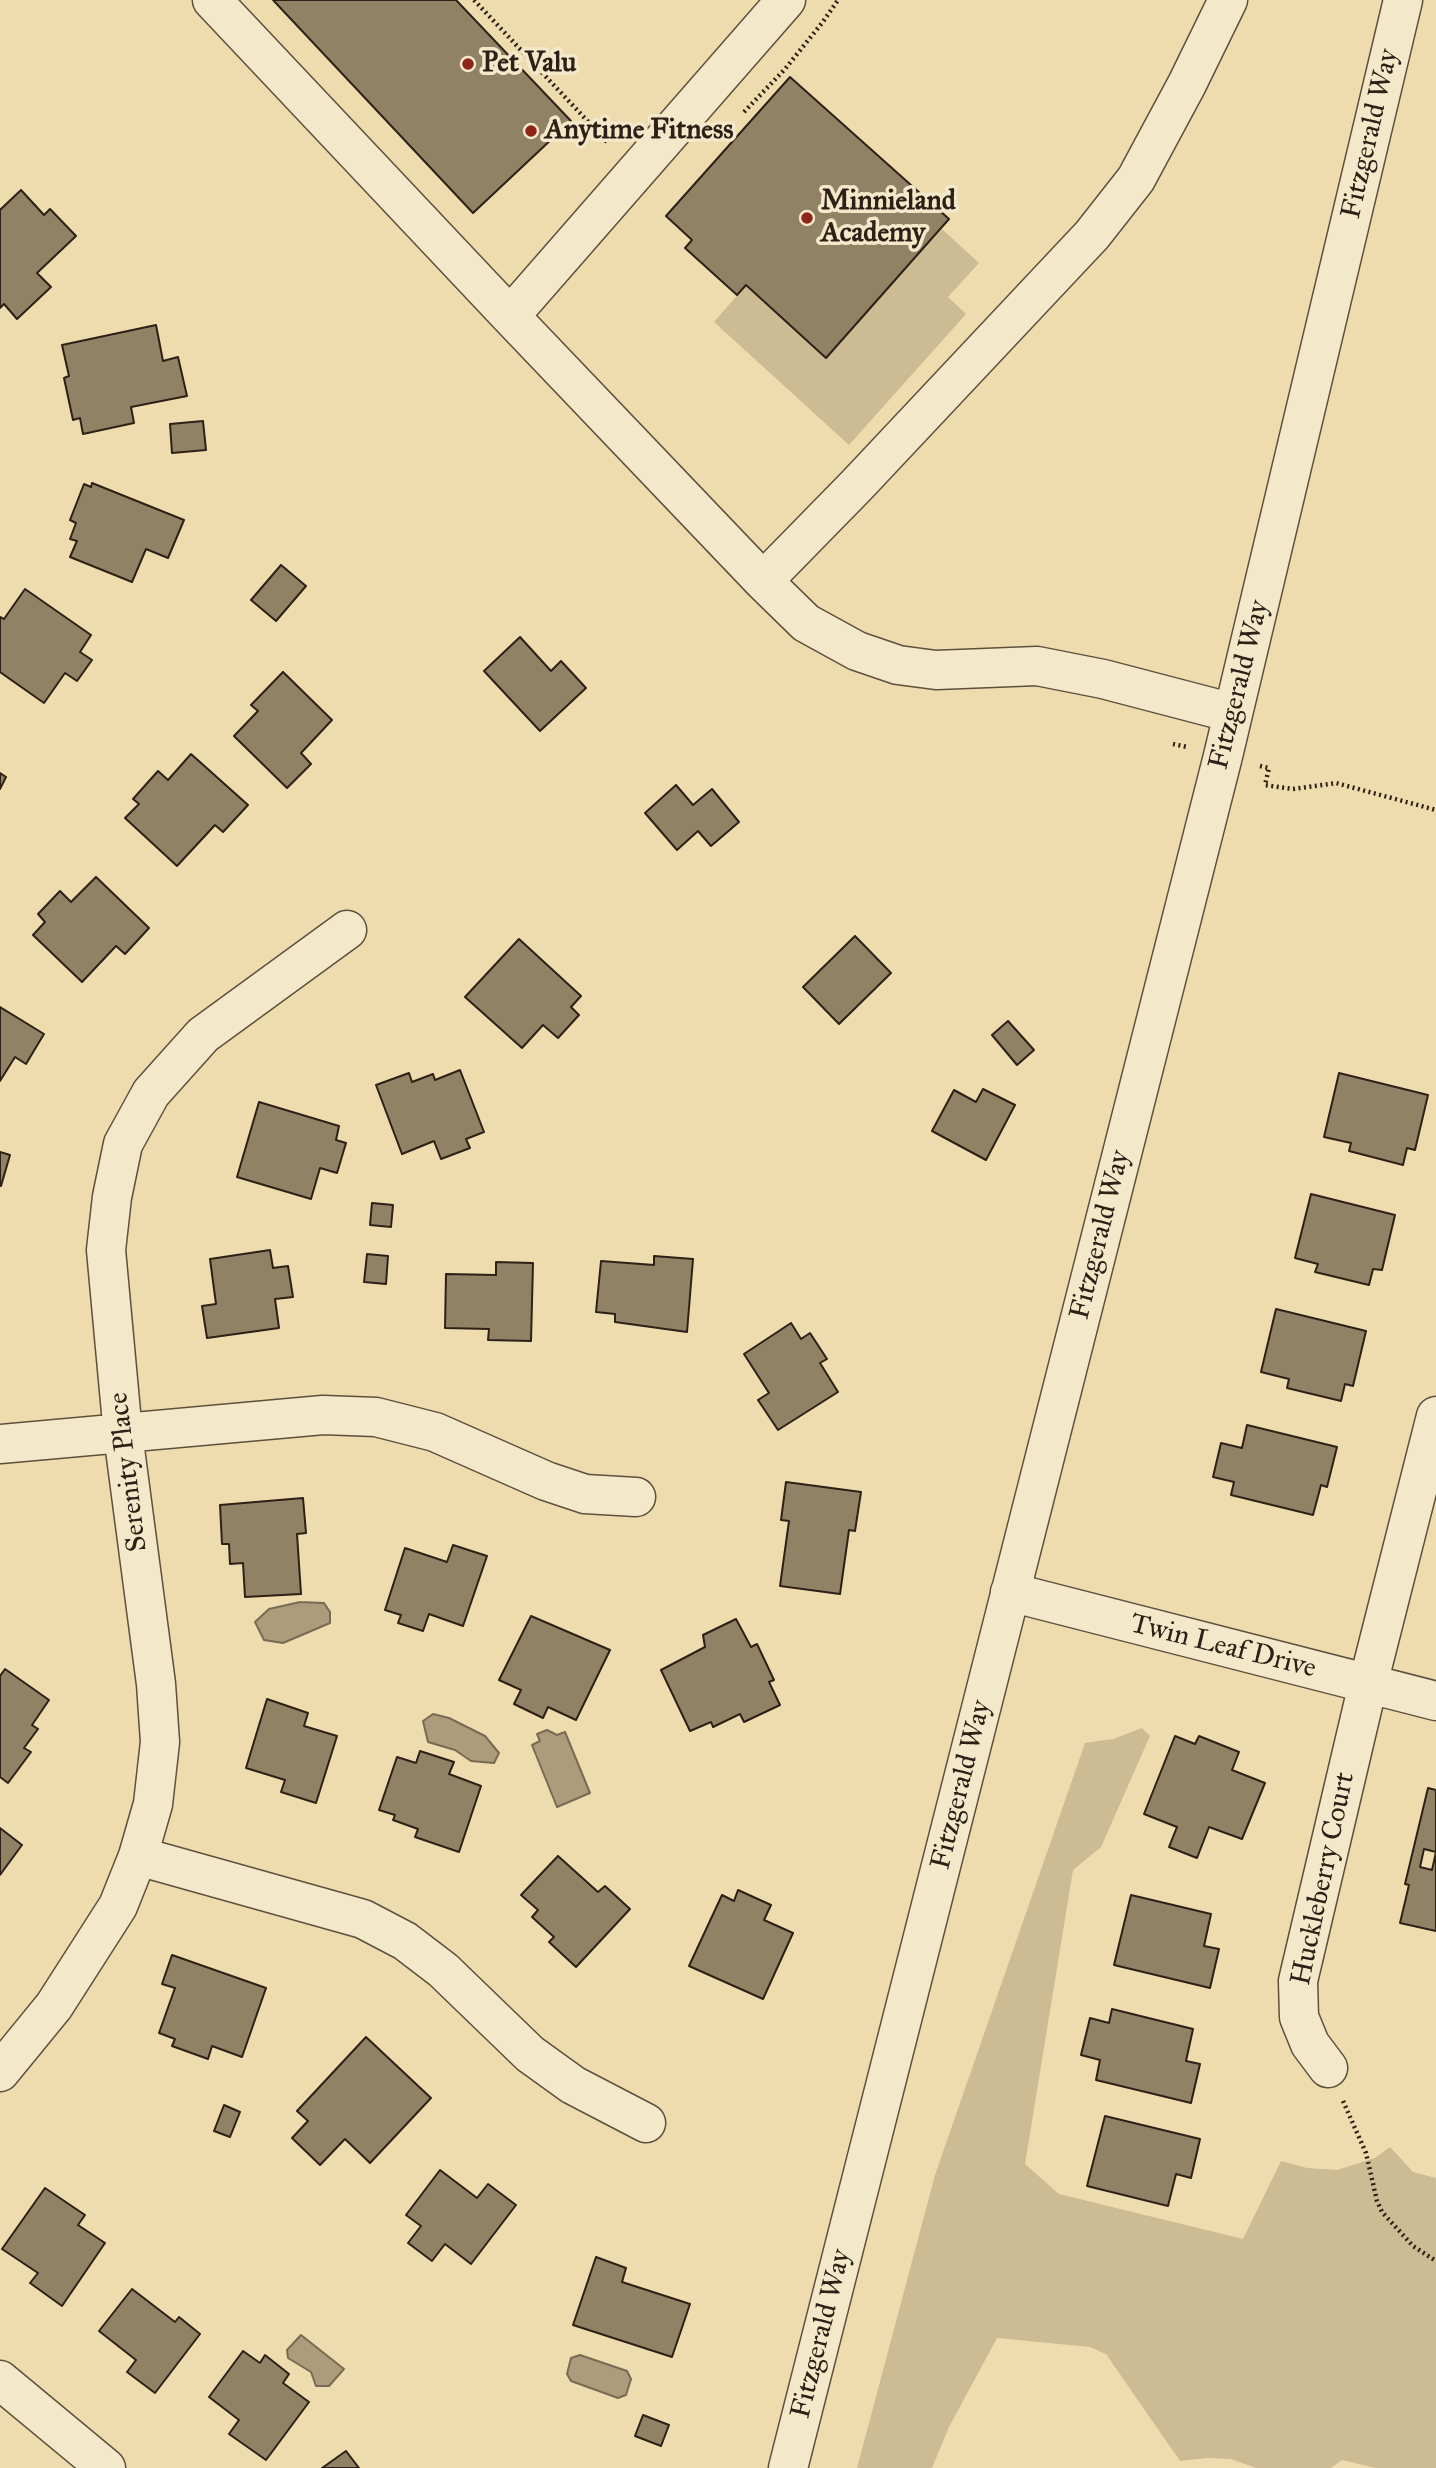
<!DOCTYPE html>
<style>
body{margin:0}
canvas{display:block;background:#eedbae}
</style>
<canvas width="1436" height="2468"></canvas>
<script>
const c = document.querySelector('canvas').getContext('2d');
c.lineJoin = 'round';
function fill(path, color) { c.fillStyle = color; c.fill(path, 'evenodd'); }
const shape = rows => new Path2D(rows.map(r => 'M' + r).join(''));
function stroke(path, color, width, dash) { c.strokeStyle = color; c.lineWidth = width; c.lineCap = dash ? 'butt' : 'round'; c.setLineDash(dash || []); c.stroke(path); }
function drawText(font, color, halo, rows, align = 'center') {
  c.font = font + ' "IM FELL Great Primer",serif'; c.lineWidth = 7; c.setLineDash([]); c.textBaseline = 'middle'; c.strokeStyle = halo; c.fillStyle = color; for (const [text, x, y, turn = 0] of rows) {
    c.save(); c.translate(x, y); c.rotate((+turn || 0) * Math.PI / 180); c.textAlign = isNaN(turn) ? turn : align; if (halo) c.strokeText(text, 0, 0); c.fillText(text, 0, 0); c.restore();
  }
}
fill(shape([
 [942,229,979,263,948,297,966,314,849,445,714,322,746,285,826,358],
 [1142,1728,1150,1736,1101,1847,1073,1870,1025,2164,1059,2194,1243,2239,1281,2161,1307,2168,1337,2170,1375,2158,1390,2147,1413,2172,1436,2178,1436,2468,1375,2468,1342,2460,1331,2468,1256,2468,1231,2459,1207,2458,1180,2461,1106,2354,1090,2347,997,2338,949,2427,932,2468,857,2468,935,2175,1085,1743,1113,1739]
]), '#cdbb94');
const water = shape([
 [300,1602,324,1603,330,1612,330,1623,283,1643,264,1640,255,1622,269,1609,300,1602],
 [433,1714,449,1718,485,1736,499,1753,494,1763,471,1761,455,1750,428,1742,423,1721,433,1714],
 [547,1730,557,1735,565,1732,590,1793,557,1807,532,1745,540,1741,537,1734,547,1730],
 [301,2335,344,2369,329,2386,316,2386,311,2372,288,2358,287,2350,301,2335],
 [580,2355,627,2371,631,2379,626,2395,618,2398,571,2381,567,2374,571,2358,580,2355]
]);
fill(water, '#ac9c7b');
stroke(water, '#796b53', 2);
const building = shape([
 [273,0,456,0,571,121,473,213,273,0],
 [790,77,949,219,826,358,746,285,737,295,685,248,692,240,666,216,790,77],
 [21,190,44,215,50,209,76,236,37,273,51,287,17,319,4,304,0,308,0,210,21,190],
 [156,325,163,361,178,357,187,396,131,407,134,423,83,434,80,418,73,420,64,378,69,376,62,345,156,325],
 [203,421,206,450,172,453,170,424,203,421],
 [92,483,184,520,168,558,146,549,132,582,70,557,77,541,70,539,76,523,70,520,84,484,91,487,92,483],
 [281,565,306,586,276,621,251,600,281,565],
 [25,589,91,635,80,652,92,660,77,681,65,673,44,703,0,672,0,617,4,619,25,589],
 [520,637,551,671,561,661,586,688,540,731,484,671,520,637],
 [283,672,332,720,301,753,311,764,287,788,234,736,258,711,251,705,283,672],
 [191,754,248,805,223,832,215,825,177,866,125,818,139,804,133,799,158,771,168,780,191,754],
 [0,773,6,777,0,789,0,773],
 [676,785,693,805,712,789,739,822,711,846,698,831,677,850,645,813,676,785],
 [96,877,149,928,125,954,116,946,82,982,33,935,45,922,38,914,60,891,71,902,96,877],
 [855,936,891,973,839,1024,803,987,855,936],
 [519,939,581,996,571,1007,579,1015,558,1038,543,1025,522,1048,465,997,519,939],
 [0,1007,44,1034,26,1064,15,1057,0,1081,0,1007],
 [1008,1021,1034,1050,1017,1065,992,1035,1008,1021],
 [460,1070,484,1132,466,1139,470,1148,441,1159,434,1141,402,1154,376,1085,409,1073,412,1082,433,1074,435,1080,460,1070],
 [1339,1073,1428,1095,1415,1150,1407,1148,1403,1165,1349,1151,1351,1143,1324,1137,1339,1073],
 [983,1089,1015,1105,986,1160,932,1131,954,1090,976,1102,983,1089],
 [259,1102,339,1126,336,1140,346,1143,337,1173,320,1168,311,1199,237,1177,259,1102],
 [0,1152,10,1155,1,1186,0,1186,0,1152],
 [1311,1194,1395,1215,1382,1270,1373,1269,1369,1285,1315,1272,1318,1264,1295,1258,1311,1194],
 [372,1203,393,1205,391,1227,370,1225,372,1203],
 [270,1250,273,1268,288,1266,293,1297,275,1299,279,1328,207,1338,202,1306,216,1304,210,1259,270,1250],
 [367,1254,388,1256,386,1284,364,1282,367,1254],
 [654,1256,693,1259,687,1332,615,1322,615,1314,596,1312,601,1261,654,1265,654,1256],
 [496,1262,533,1263,531,1341,488,1340,489,1329,445,1328,446,1274,496,1275,496,1262],
 [1276,1309,1366,1331,1353,1386,1345,1384,1341,1401,1287,1388,1289,1379,1261,1372,1276,1309],
 [791,1323,801,1339,810,1333,827,1359,820,1363,838,1392,778,1430,758,1400,769,1393,744,1354,791,1323],
 [1247,1425,1337,1447,1327,1487,1321,1485,1313,1515,1231,1495,1234,1482,1213,1477,1221,1443,1242,1448,1247,1425],
 [786,1482,861,1492,855,1531,849,1530,840,1594,780,1586,789,1521,781,1520,786,1482],
 [303,1498,306,1533,297,1534,301,1594,245,1597,243,1563,230,1564,229,1544,222,1544,220,1505,303,1498],
 [453,1545,487,1556,463,1626,429,1614,423,1631,398,1623,401,1615,385,1610,405,1548,447,1562,453,1545],
 [531,1616,610,1650,576,1720,548,1707,543,1718,514,1704,521,1690,499,1680,531,1616],
 [736,1619,751,1647,757,1644,774,1680,769,1682,780,1705,744,1722,740,1714,713,1727,711,1722,690,1731,661,1670,705,1647,703,1635,736,1619],
 [5,1669,49,1700,32,1725,38,1729,24,1748,31,1752,8,1783,0,1777,0,1676,5,1669],
 [267,1699,308,1713,304,1726,337,1736,316,1803,281,1792,285,1780,246,1768,267,1699],
 [1175,1736,1195,1744,1199,1736,1239,1752,1232,1770,1265,1783,1242,1839,1209,1827,1197,1858,1169,1847,1177,1827,1144,1814,1175,1736],
 [420,1751,454,1762,449,1774,481,1786,459,1852,415,1837,418,1829,393,1820,395,1815,379,1810,397,1757,416,1763,420,1751],
 [1428,1788,1436,1790,1436,1931,1400,1923,1409,1885,1405,1884,1428,1788],
 [1424,1849,1436,1852,1432,1870,1420,1867,1424,1849],
 [0,1828,22,1845,0,1875,0,1828],
 [558,1856,598,1892,605,1886,630,1909,576,1967,549,1942,554,1937,532,1917,538,1910,521,1895,558,1856],
 [738,1890,771,1905,764,1920,793,1933,763,1999,689,1966,722,1895,734,1901,738,1890],
 [1131,1895,1211,1914,1204,1946,1219,1949,1210,1988,1114,1965,1131,1895],
 [172,1955,266,1988,242,2057,212,2046,208,2059,172,2046,175,2039,159,2033,175,1988,162,1984,172,1955],
 [1112,2009,1193,2029,1186,2061,1200,2064,1191,2103,1096,2080,1100,2060,1081,2055,1090,2018,1109,2023,1112,2009],
 [366,2037,431,2098,370,2163,345,2139,320,2165,292,2138,308,2121,297,2111,366,2037],
 [224,2105,240,2112,230,2137,214,2131,224,2105],
 [1105,2116,1200,2139,1191,2178,1176,2174,1168,2206,1087,2186,1105,2116],
 [440,2170,477,2198,488,2184,516,2205,471,2264,445,2244,432,2261,408,2243,421,2226,406,2215,440,2170],
 [45,2188,85,2215,78,2225,105,2243,62,2306,30,2283,38,2273,2,2249,45,2188],
 [596,2257,626,2268,622,2282,690,2304,672,2357,573,2325,596,2257],
 [132,2289,175,2322,179,2317,200,2334,155,2393,127,2372,136,2360,99,2331,132,2289],
 [243,2351,260,2363,265,2355,289,2374,283,2383,309,2402,266,2460,229,2434,239,2420,209,2397,243,2351],
 [643,2415,669,2425,661,2446,635,2436,643,2415],
 [346,2451,359,2468,322,2468,346,2451]
]);
fill(building, '#918266');
stroke(building, '#2d2117', 2);
const minor = shape([
 [212,0,510,316,763,581,806,623,857,651,898,665,936,670,1037,666,1103,679,1233,713],
 [510,316,786,0],
 [763,581,857,485,1092,235,1136,179,1187,84,1228,0],
 [0,1444,323,1415,376,1417,435,1432,546,1481,585,1494,636,1497],
 [1010,1592,1436,1701],
 [138,1856,363,1919,405,1941,443,1970,530,2054,573,2085,646,2123],
 [1328,2068,1310,2044,1299,2017,1298,1981,1368,1684,1436,1416],
 [0,2072,54,2006,118,1906,138,1856,153,1804,160,1742,156,1684,123,1434,106,1250,112,1197,123,1144,151,1093,203,1035,347,930],
 [0,2380,106,2468],
 [788,2468,1223,756,1403,0]
]);
stroke(minor, '#5d503d', 41);
stroke(shape([
 [474,0,609,144],
 [744,112,785,69,822,23,838,0],
 [1173,744,1187,747],
 [1260,766,1269,768,1265,785,1293,789,1336,783,1436,810],
 [1343,2101,1366,2153,1377,2201,1382,2212,1413,2246,1436,2261]
]), '#2d2117', 4.5, [2, 3.5]);
stroke(minor, '#f4e8ca', 38);
for (const [x, y, r, color] of [
 [468,64,7,"#8f2418"],
 [531,131,7,"#8f2418"],
 [807,218,7,"#8f2418"]
]) { const dot = new Path2D(); dot.arc(x, y, r, 0, 2 * Math.PI); c.fillStyle = color; c.fill(dot); stroke(dot, '#f4e8ca', 2.5); }
drawText('bold 28px', '#2d2117', '#f4e8ca', [
 ["Pet Valu",482,64],
 ["Anytime Fitness",545,131],
 ["Minnieland",821,202],
 ["Academy",821,234]
], 'left');
drawText('28px', '#2d2117', '#f4e8ca', [
 ["Fitzgerald Way",1371,134,-77],
 ["Fitzgerald Way",1240,685,-76],
 ["Fitzgerald Way",1101,1235,-76],
 ["Serenity Place",129,1472,-97],
 ["Twin Leaf Drive",1223,1647,14],
 ["Fitzgerald Way",962,1785,-76],
 ["Huckleberry Court",1324,1879,-78],
 ["Fitzgerald Way",822,2334,-76]
]);
</script>
